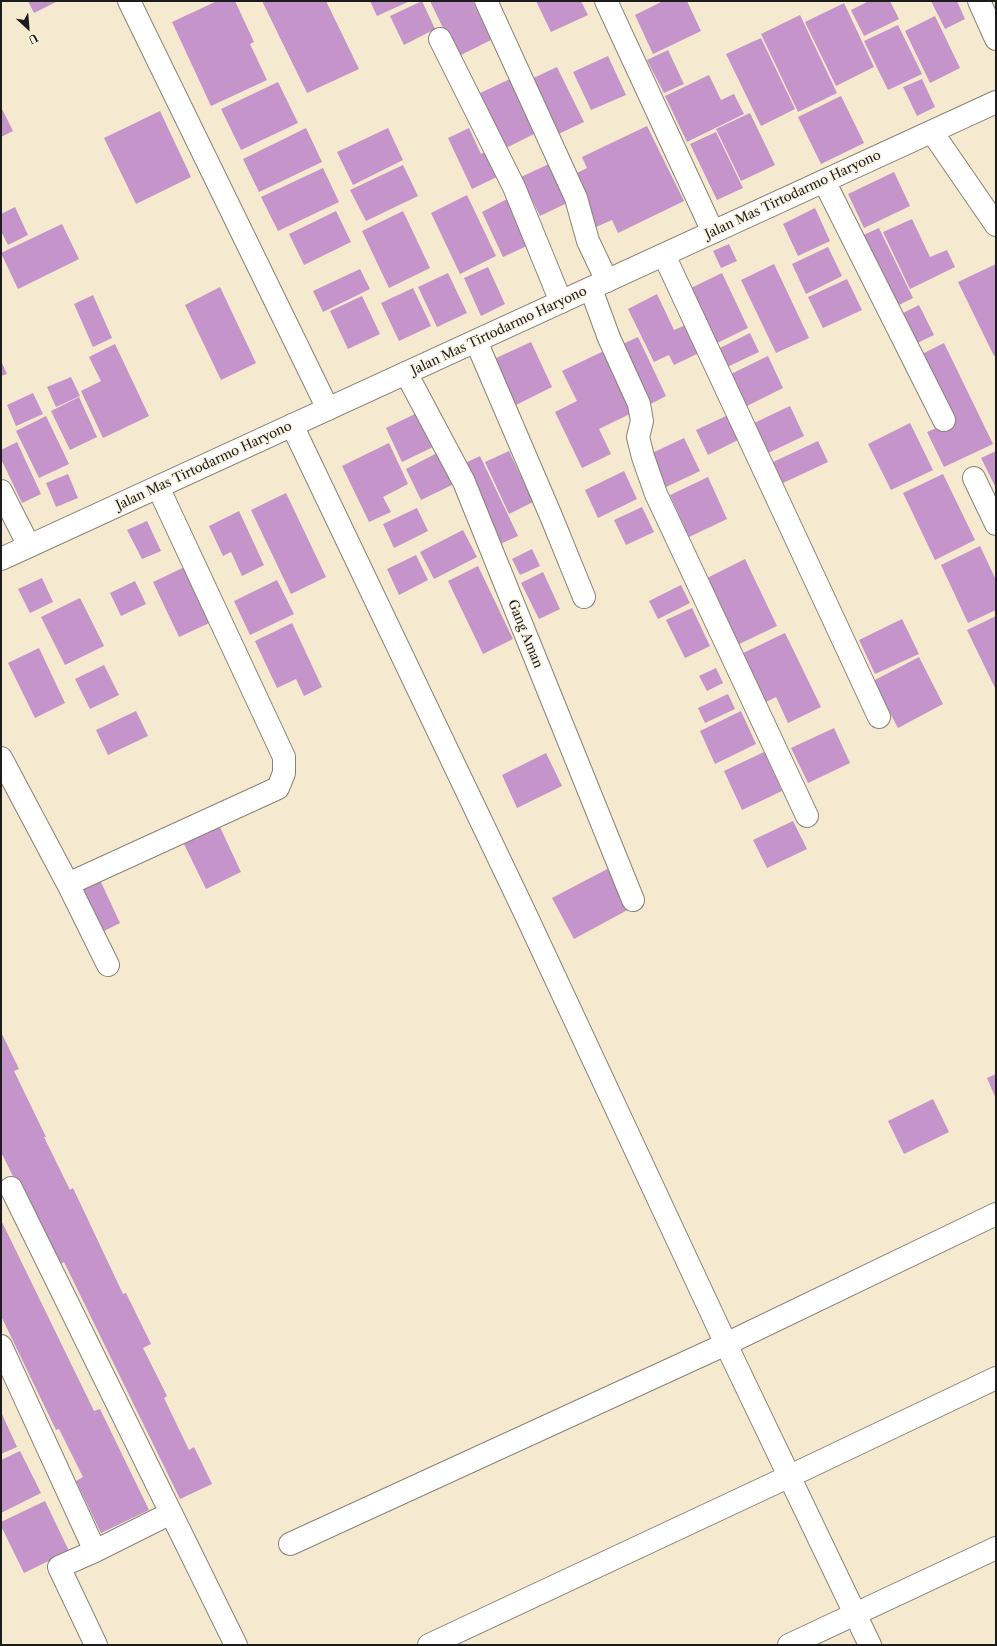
<!DOCTYPE html>
<style>
body{margin:0}
#map{position:relative;width:997px;height:1646px;overflow:hidden;background:#f5e9d0;font-family:"Libre Caslon Text",serif}
canvas{display:block}
.frame{position:absolute;inset:0;border:2px solid #1c1c1c;pointer-events:none}
.north{position:absolute;left:8px;top:8px;width:40px;height:40px;-webkit-text-stroke:3px #fcf5e5;paint-order:stroke;rotate:154deg;font-size:11px;font-weight:700;line-height:16px;text-align:center;color:#1c1c1c}
.north::after{content:'';display:block;margin:auto;width:14px;height:18px;background:#1c1c1c;clip-path:polygon(50% 0,100% 100%,50% 72%,0 100%)}
</style>
<div id="map">
<canvas width="997" height="1646"></canvas>
<div class="frame"></div>
<div class="north">U</div>
</div>
<script>
const c = document.querySelector('canvas').getContext('2d');
c.lineJoin = 'round';
function fill(path, color) { c.fillStyle = color; c.fill(path, 'evenodd'); }
const shape = rows => new Path2D(rows.map(r => 'M' + r).join(''));
function stroke(path, color, width, dash) { c.strokeStyle = color; c.lineWidth = width; c.lineCap = dash ? 'butt' : 'round'; c.setLineDash(dash || []); c.stroke(path); }
function drawText(font, color, halo, rows, align = 'center') {
  c.font = font + ' "Libre Caslon Text",serif'; c.lineWidth = 3.5; c.setLineDash([]); c.textBaseline = 'middle'; c.strokeStyle = halo; c.fillStyle = color; for (const [text, x, y, turn = 0] of rows) {
    c.save(); c.translate(x, y); c.rotate((+turn || 0) * Math.PI / 180); c.textAlign = isNaN(turn) ? turn : align; if (halo) c.strokeText(text, 0, 0); c.fillText(text, 0, 0); c.restore();
  }
}
fill(shape([
 [28,1,58,1,34,13],
 [217,1,235,1,254,42,250,44,267,80,211,106,172,22],
 [262,1,326,1,359,69,307,93],
 [370,1,410,1,377,16],
 [422,1,435,29,404,45,390,16],
 [430,1,473,1,491,40,457,57],
 [536,1,581,1,588,15,551,32],
 [663,1,687,1,701,31,653,54,635,15],
 [869,1,890,1,899,19,864,36,851,10],
 [931,1,957,1,965,19,945,29],
 [844,3,874,67,836,86,805,22],
 [800,15,837,93,798,112,761,34],
 [935,16,960,68,930,83,905,31],
 [898,25,922,74,888,90,864,41],
 [761,38,795,109,761,126,726,54],
 [668,50,684,84,664,93,647,60],
 [608,56,626,95,591,110,573,72],
 [557,67,584,122,552,137,525,82],
 [709,75,721,100,734,94,744,114,687,142,665,96],
 [510,79,536,133,502,150,476,95],
 [922,79,935,107,917,116,903,87],
 [278,82,298,123,241,150,221,109],
 [841,96,864,143,821,164,798,117],
 [1,107,13,131,1,137],
 [160,111,191,177,136,204,104,138],
 [750,113,775,165,741,181,716,129],
 [647,126,684,201,618,233,612,220,596,227,571,176,587,168,582,157],
 [306,128,322,162,259,192,243,159],
 [388,128,403,160,353,185,337,152],
 [469,128,481,154,489,150,501,175,472,189,448,138],
 [716,132,743,188,717,200,690,144],
 [551,163,569,202,540,216,521,177],
 [403,165,418,196,366,221,350,190],
 [323,168,339,202,278,231,261,197],
 [894,172,910,206,864,228,848,194],
 [467,195,496,256,460,274,431,213],
 [509,198,531,244,503,257,482,212],
 [15,207,28,235,8,245,1,231,1,214],
 [815,208,830,241,798,256,783,224],
 [336,211,351,242,304,265,289,234],
 [403,211,430,268,389,288,362,231],
 [912,219,930,257,947,250,955,267,910,289,883,232],
 [62,224,79,259,18,289,1,253],
 [879,228,913,298,893,308,859,237],
 [729,244,737,261,721,268,713,251],
 [828,247,842,276,806,294,792,264],
 [774,264,809,338,776,353,741,280],
 [996,264,996,355,994,356,958,282],
 [488,267,505,304,481,316,464,278],
 [360,269,370,289,323,312,313,291],
 [448,273,467,313,437,327,418,287],
 [722,273,748,328,717,343,691,288],
 [847,279,862,310,823,328,808,297],
 [220,287,256,363,221,380,185,305],
 [413,288,431,326,399,341,381,303],
 [657,294,674,330,688,324,701,352,674,365,669,355,654,362,628,309],
 [93,295,112,338,93,347,74,304],
 [362,296,380,334,348,349,330,311],
 [919,305,934,335,915,344,901,314],
 [750,333,759,352,727,367,718,349],
 [638,337,666,396,645,407,616,347],
 [531,342,552,387,516,405,494,359],
 [944,343,993,444,944,467,927,432,950,422,918,356],
 [115,344,149,416,103,438,81,391,101,381,89,357],
 [608,349,638,410,599,429,611,454,582,468,555,412,577,401,562,371],
 [768,356,783,388,747,406,731,374],
 [1,361,7,374,1,376],
 [71,377,80,396,56,407,47,387],
 [33,393,43,414,16,426,7,405],
 [79,397,97,437,70,450,51,411],
 [790,406,804,436,768,453,754,423],
 [417,413,433,447,402,462,386,428],
 [728,415,740,439,708,455,696,430],
 [46,416,69,464,39,478,16,431],
 [910,423,933,470,891,490,868,444],
 [684,438,700,471,664,488,648,455],
 [818,441,828,462,783,483,773,462],
 [17,442,41,494,22,503,1,459,1,450],
 [389,443,408,484,383,497,391,512,369,522,342,466],
 [443,450,458,482,421,500,406,469],
 [509,451,533,502,509,514,485,462],
 [996,451,996,488,981,458],
 [480,456,518,536,500,544,461,465],
 [624,471,637,499,598,518,585,490],
 [68,474,78,498,56,507,46,483],
 [943,474,975,540,935,560,903,493],
 [708,477,727,519,689,537,670,495],
 [286,493,326,577,291,594,251,510],
 [642,507,654,532,626,545,614,520],
 [417,508,428,531,394,548,383,524],
 [239,511,264,565,242,576,231,552,223,556,209,526],
 [147,521,161,551,142,559,127,530],
 [463,530,477,557,434,579,420,552],
 [980,546,996,580,996,610,968,623,941,565],
 [532,549,540,566,520,575,512,559],
 [416,555,428,580,399,595,387,569],
 [745,559,777,626,733,647,701,581],
 [191,564,218,619,179,637,153,582],
 [478,566,513,639,483,654,448,581],
 [543,572,560,609,539,619,521,583],
 [42,578,53,602,30,613,18,589],
 [277,580,294,614,250,635,234,601],
 [135,581,146,604,121,616,110,593],
 [681,585,690,603,658,619,649,601],
 [80,598,104,646,65,665,41,617],
 [692,608,710,646,685,658,666,620],
 [996,616,996,690,967,630],
 [902,619,919,654,875,674,859,640],
 [292,623,322,687,304,696,296,679,277,688,255,641],
 [785,633,821,707,788,723,776,697,762,704,739,655],
 [39,648,65,703,35,718,8,663],
 [919,657,943,704,898,728,873,681],
 [104,665,119,695,90,709,75,679],
 [716,668,723,683,707,691,699,676],
 [728,694,735,709,705,723,698,708],
 [136,711,148,736,108,755,96,730],
 [741,711,756,744,715,764,700,731],
 [834,728,850,763,808,783,791,748],
 [764,752,782,791,742,810,724,771],
 [546,753,562,786,517,808,502,775],
 [793,821,807,849,767,868,753,840],
 [218,823,241,872,206,889,182,840],
 [611,867,633,907,574,939,552,898],
 [100,880,120,923,100,933,79,890],
 [1,1032,19,1069,14,1071,46,1137,44,1137,70,1190,73,1188,123,1294,126,1293,151,1344,143,1348,167,1396,164,1398,189,1450,194,1447,212,1484,180,1499,64,1262,57,1266,1,1152],
 [996,1074,996,1099,987,1078],
 [933,1099,949,1132,904,1154,888,1121],
 [1,1220,94,1411,100,1409,149,1510,101,1533,76,1481,83,1477,59,1429,56,1430,1,1316],
 [1,1412,17,1447,1,1454],
 [20,1451,41,1493,1,1513,1,1460],
 [45,1501,69,1551,24,1573,1,1526,1,1522]
]), '#c594ca');
const street = shape([
 [129,1,328,409],
 [486,1,576,198,588,241,607,281],
 [606,1,713,232],
 [979,1,996,39],
 [440,39,514,187,561,302],
 [932,132,996,225],
 [824,181,944,420],
 [664,255,879,717],
 [591,289,609,338,639,404,642,421,638,437,643,457,656,494,807,816],
 [476,341,551,516,584,597],
 [406,373,464,482,633,900],
 [292,425,525,913,733,1359,870,1645],
 [974,478,996,524],
 [1,491,29,546],
 [1,758,68,884,108,965],
 [68,884,278,788,284,773,284,757,158,487],
 [1,1346,95,1551,171,1513,11,1188],
 [171,1513,236,1645],
 [290,1544,726,1344,996,1214],
 [95,1551,59,1567,96,1645],
 [429,1645,790,1476,996,1378],
 [789,1645,996,1548]
]);
const secondary = shape([
 [1,559,996,102]
]);
stroke(street, '#888276', 24);
stroke(secondary, '#888276', 24);
stroke(street, '#fff', 22);
stroke(secondary, '#fff', 22);
drawText('13px', '#1c1c1c', '#fcf5e5', [
 ["Jalan Mas Tirtodarmo Haryono",793,195,-25],
 ["Jalan Mas Tirtodarmo Haryono",499,331,-25],
 ["Jalan Mas Tirtodarmo Haryono",204,466,-25],
 ["Gang Aman",525,634,68]
]);
</script>
